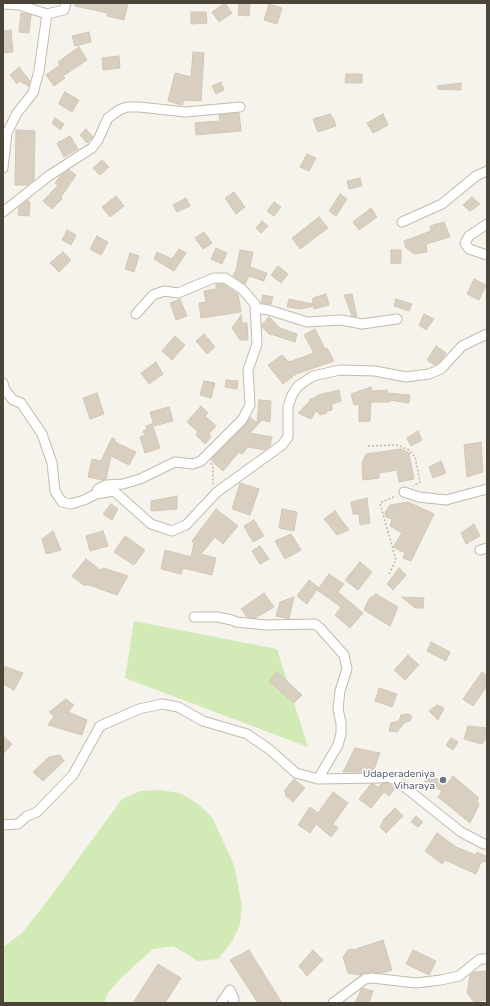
<!DOCTYPE html>
<style>
body{margin:0}
#map{position:relative;width:490px;height:1006px;overflow:hidden;background:#f6f3ec;font-family:"Varela Round",sans-serif}
canvas{display:block}
.frame{position:absolute;inset:0;border:4px solid #4b4439;pointer-events:none}
</style>
<div id="map">
<canvas width="490" height="1006"></canvas>
<div class="frame"></div>
</div>
<script>
const c = document.querySelector('canvas').getContext('2d');
c.lineJoin = 'round';
function fill(path, color) { c.fillStyle = color; c.fill(path, 'evenodd'); }
const shape = rows => new Path2D(rows.map(r => 'M' + r).join(''));
function stroke(path, color, width, dash) { c.strokeStyle = color; c.lineWidth = width; c.lineCap = dash ? 'butt' : 'round'; c.setLineDash(dash || []); c.stroke(path); }
function drawText(font, color, halo, rows, align = 'center') {
  c.font = font + ' "Varela Round",sans-serif'; c.lineWidth = 3; c.setLineDash([]); c.textBaseline = 'middle'; c.strokeStyle = halo; c.fillStyle = color; for (const [text, x, y, turn = 0] of rows) {
    c.save(); c.translate(x, y); c.rotate((+turn || 0) * Math.PI / 180); c.textAlign = isNaN(turn) ? turn : align; if (halo) c.strokeText(text, 0, 0); c.fillText(text, 0, 0); c.restore();
  }
}
fill(shape([
 [134,621,277,649,308,747,125,678],
 [160,790,180,793,197,803,212,817,234,865,242,905,240,925,231,943,218,959,198,961,173,946,153,949,121,978,108,993,104,1003,3,1003,3,946,6,945,22,933,48,900,122,799,140,791]
]), '#d2eab5');
const building = shape([
 [75,3,128,3,124,20,107,16,108,13,75,6,75,3],
 [225,3,232,13,219,22,212,12,225,3],
 [239,3,250,3,249,16,238,15,239,3],
 [269,4,282,8,277,24,264,20,269,4],
 [191,12,206,12,207,23,191,24,191,12],
 [21,13,31,15,29,33,19,32,21,13],
 [11,30,13,52,3,53,3,31,11,30],
 [89,32,91,42,75,46,72,36,89,32],
 [79,47,87,60,63,76,65,78,54,86,46,75,60,65,58,62,79,47],
 [193,52,204,53,201,101,184,100,182,105,168,101,175,73,191,77,193,52],
 [119,56,120,68,103,70,102,58,119,56],
 [19,67,30,81,29,86,19,81,17,84,10,75,19,67],
 [346,74,362,74,362,83,345,83,346,74],
 [221,82,224,90,216,94,212,86,221,82],
 [461,83,461,90,438,89,437,86,461,83],
 [65,92,79,100,72,112,59,104,59,102,65,92],
 [239,113,241,131,196,135,195,123,220,121,219,115,239,113],
 [330,114,334,120,336,126,318,132,313,119,330,114],
 [383,114,388,125,373,133,367,123,383,114],
 [55,118,64,124,60,130,52,123,55,118],
 [86,129,93,137,87,143,80,135,86,129],
 [16,130,35,131,34,180,27,185,15,185,16,130],
 [70,136,78,149,64,157,57,143,70,136],
 [307,154,316,158,309,171,300,167,307,154],
 [102,160,109,167,100,175,93,168,102,160],
 [69,170,76,175,61,197,62,199,52,209,43,201,58,185,55,183,60,176,69,170],
 [360,178,362,186,349,189,347,181,360,178],
 [234,192,245,207,236,214,225,198,234,192],
 [340,194,347,199,336,216,329,211,340,194],
 [116,196,124,206,110,217,102,207,116,196],
 [472,197,480,204,470,211,463,205,472,197],
 [186,198,190,206,177,212,173,205,186,198],
 [28,200,30,203,29,216,18,215,19,207,28,200],
 [274,202,281,207,274,216,267,211,274,202],
 [371,208,377,217,359,230,353,222,371,208],
 [319,217,328,228,300,249,292,238,319,217],
 [262,221,268,226,261,233,256,228,262,221],
 [444,222,450,237,426,244,427,252,414,254,406,248,404,241,431,231,430,226,444,222],
 [67,230,76,235,71,245,62,240,67,230],
 [204,232,212,243,203,249,195,238,204,232],
 [97,236,108,242,101,255,90,249,97,236],
 [216,248,227,253,222,264,211,259,216,248],
 [179,249,186,253,174,271,154,259,157,252,172,259,179,249],
 [240,250,253,252,250,267,267,273,264,281,249,276,245,284,233,276,236,270,240,250],
 [391,250,401,250,401,263,391,264,391,250],
 [63,252,71,260,59,272,50,263,63,252],
 [130,253,139,256,134,272,125,269,130,253],
 [278,266,288,274,281,283,271,275,278,266],
 [474,279,486,285,479,300,467,294,474,279],
 [216,284,223,284,238,294,241,312,201,318,199,303,206,302,204,291,216,289,216,284],
 [326,294,329,305,314,309,314,306,300,309,287,307,289,299,312,304,313,298,326,294],
 [352,294,357,317,352,316,344,295,352,294],
 [263,295,273,297,271,304,261,303,263,295],
 [180,299,187,316,176,320,170,303,180,299],
 [396,299,412,304,409,311,394,306,396,299],
 [424,314,434,319,426,330,419,325,424,314],
 [241,315,242,323,247,323,248,340,240,340,232,328,241,315],
 [269,317,280,328,297,334,295,342,271,334,270,335,262,327,262,325,269,317],
 [315,329,325,349,327,348,334,361,296,374,283,384,268,365,282,355,289,362,314,353,304,335,315,329],
 [204,334,215,347,207,354,196,341,204,334],
 [175,336,185,345,172,360,162,351,175,336],
 [436,346,446,353,440,361,437,364,434,365,427,360,436,346],
 [156,362,163,374,149,384,141,373,156,362],
 [226,380,238,381,237,389,225,387,226,380],
 [204,381,215,383,211,398,200,395,204,381],
 [371,387,372,391,387,390,388,393,410,395,409,403,389,400,390,402,371,402,370,421,359,422,359,404,354,405,351,394,371,387],
 [339,390,341,401,332,404,332,410,326,411,327,413,320,415,316,411,311,419,298,413,310,401,309,400,318,396,318,395,339,390],
 [97,393,104,414,90,419,83,398,97,393],
 [259,400,271,401,270,422,262,420,250,433,272,437,270,446,265,450,248,447,242,454,239,452,223,471,213,462,211,459,246,424,250,417,257,423,259,400],
 [201,406,208,413,205,416,216,426,209,434,211,437,205,444,196,435,198,432,187,422,201,406],
 [169,407,173,421,154,426,150,412,169,407],
 [152,424,160,448,145,453,140,437,145,435,143,431,147,429,146,426,152,424],
 [418,431,422,440,411,446,407,438,418,431],
 [112,438,115,439,115,442,136,452,129,465,111,456,106,479,102,480,88,477,92,459,101,461,112,438],
 [481,442,483,472,467,477,464,445,481,442],
 [401,449,409,453,414,479,399,482,397,470,379,473,379,478,363,480,362,463,366,454,401,449],
 [441,461,446,473,433,478,429,467,441,461],
 [240,483,259,489,250,515,232,509,240,483],
 [177,496,177,509,151,511,151,501,177,496],
 [367,498,370,523,360,525,359,514,353,514,351,502,367,498],
 [408,502,434,514,411,561,403,558,405,553,393,547,402,533,390,526,392,519,386,517,385,512,390,505,408,502],
 [111,504,118,509,112,520,103,514,111,504],
 [216,509,238,526,223,544,215,537,201,554,216,558,212,575,183,568,181,574,161,569,165,550,191,557,194,543,192,541,216,509],
 [282,509,297,512,294,531,279,528,282,509],
 [335,511,349,530,337,535,324,519,335,511],
 [254,520,264,536,253,542,244,526,254,520],
 [474,524,480,536,466,544,461,533,474,524],
 [53,531,61,550,46,554,42,539,53,531],
 [103,531,108,546,90,551,86,536,103,531],
 [291,534,301,550,285,559,275,541,291,534],
 [125,536,145,550,134,565,114,552,125,536],
 [260,546,269,559,260,564,252,551,260,546],
 [86,559,100,570,103,568,128,576,117,595,86,584,85,586,72,576,86,559],
 [360,562,372,572,358,590,345,580,360,562],
 [399,568,406,575,393,590,387,584,399,568],
 [329,574,344,584,338,592,363,613,350,628,335,615,341,607,317,590,318,588,307,604,297,596,309,580,319,588,329,574],
 [264,593,274,607,255,618,247,617,241,609,264,593],
 [376,594,398,607,390,626,364,610,369,599,376,594],
 [294,597,289,619,276,616,280,602,294,597],
 [402,597,424,598,423,608,415,608,402,597],
 [431,642,450,652,446,661,427,651,431,642],
 [408,655,419,665,405,680,394,670,408,655],
 [3,666,23,673,14,690,3,684,3,666],
 [277,672,302,695,294,703,269,681,277,672],
 [482,672,487,676,487,686,473,706,463,699,482,672],
 [379,688,397,694,392,707,375,701,379,688],
 [66,699,74,705,68,712,87,720,82,735,48,725,54,716,49,712,66,699],
 [437,705,444,708,438,720,429,711,437,705],
 [408,714,412,716,410,721,404,723,397,732,389,731,391,723,399,721,401,715,408,714],
 [468,726,487,728,487,737,482,744,464,739,468,726],
 [3,736,12,744,3,754,3,736],
 [451,738,458,742,453,750,446,745,451,738],
 [355,748,380,753,373,772,343,772,355,748],
 [60,755,64,761,43,781,33,772,49,757,60,755],
 [453,776,479,798,477,800,479,805,470,823,438,797,442,791,424,781,434,777,447,784,453,776],
 [294,779,305,788,293,802,285,795,286,793,284,791,294,779],
 [388,783,395,788,389,796,384,792,371,808,359,799,371,784,374,784,378,788,381,784,388,783],
 [333,792,348,803,333,824,338,828,331,837,316,824,310,833,298,825,310,807,318,813,333,792],
 [395,808,403,816,386,833,380,827,384,819,395,808],
 [416,816,423,822,418,827,411,822,416,816],
 [437,833,456,847,476,855,477,852,487,857,487,861,481,862,476,874,445,860,442,864,425,851,437,833],
 [383,940,392,970,382,973,372,972,364,973,360,975,348,973,343,957,348,950,353,949,353,950,383,940],
 [249,950,282,1003,258,1003,230,960,249,950],
 [313,950,323,960,307,976,299,966,313,950],
 [413,950,436,961,429,975,406,964,413,950],
 [158,964,181,978,165,1003,133,1003,158,964],
 [487,971,487,1000,474,1002,467,993,470,975,474,972,487,971],
 [362,988,373,991,369,1003,355,1003,361,990,362,988]
]);
fill(building, '#d8cfc1');
stroke(building, '#d3c7b4', 1);
const minor = shape([
 [3,4,19,5,47,14,64,10,66,3],
 [3,168,7,133,17,113,33,93,39,71,47,14],
 [3,212,50,175,92,148,98,140,108,118,119,110,127,107,139,107,186,112,240,107],
 [402,222,442,204,476,176,487,171],
 [487,224,469,236,465,243,469,249,487,255],
 [255,308,269,310,307,322,341,320,362,324,397,319],
 [3,383,5,390,13,400,21,403,42,434,52,463,55,491,62,502,71,504,84,500,96,494,114,491,151,524,172,531,186,525,217,492,282,445,288,437,288,407,292,395,298,386,313,376,340,370,375,371,406,377,429,374,441,369,462,346,487,334],
 [404,492,419,497,446,500,487,489],
 [96,494,98,489,106,485,123,484,140,479,175,462,193,464,201,461,242,420,250,405,248,370,257,344,255,304,242,289,225,278,214,278,178,293,164,291,153,295,136,314],
 [480,550,487,548],
 [194,617,217,617,232,620,236,622,267,625,315,624,320,628,344,655,347,669,340,691,338,709,341,723,341,734,338,745,318,779],
 [3,825,18,824,27,816,37,812,73,775,100,726,139,709,162,704,178,707,203,721,247,734,269,749,296,773,318,779,380,778,389,777,396,780,461,832,484,844,487,844],
 [221,1003,230,990,234,999,233,1003],
 [333,1003,365,979,372,978,416,983,441,980,459,976,480,959,487,959]
]);
stroke(minor, '#c2bbae', 11);
stroke(shape([
 [368,446,397,445,409,450,415,457,420,482,413,486],
 [211,463,213,467,213,485],
 [389,574,396,560,380,503,396,496]
]), '#c4b79f', 1.5, [2, 2]);
stroke(minor, '#fff', 9);
for (const [x, y, r, color] of [
 [443,780,4,"#6b7280"]
]) { const dot = new Path2D(); dot.arc(x, y, r, 0, 2 * Math.PI); c.fillStyle = color; c.fill(dot); stroke(dot, '#fff', 1.5); }
drawText('10px', '#5b616d', '#fff', [
 ["Udaperadeniya",435,774],
 ["Viharaya",435,786]
], 'right');
</script>
